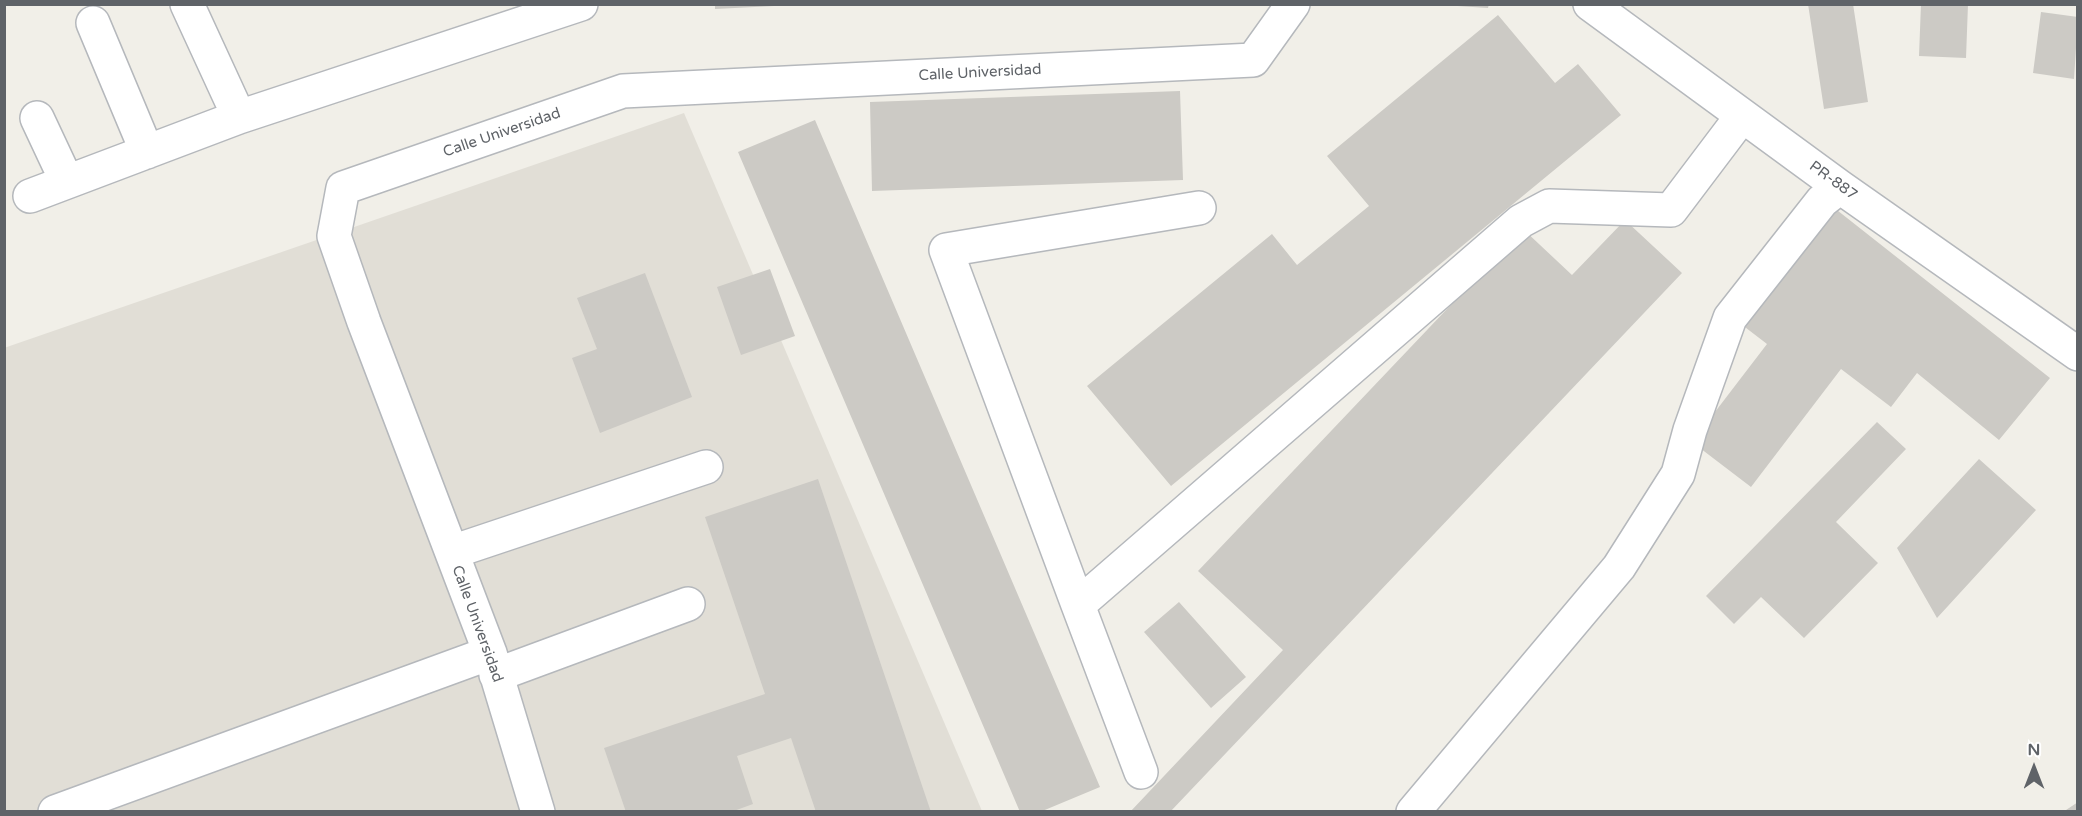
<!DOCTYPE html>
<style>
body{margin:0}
#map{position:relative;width:2082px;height:816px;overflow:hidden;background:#f1efe8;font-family:"Varela Round",sans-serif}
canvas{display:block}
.frame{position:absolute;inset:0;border:6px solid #5f6368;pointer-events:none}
.north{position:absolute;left:2004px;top:738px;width:60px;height:60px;-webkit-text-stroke:4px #fff;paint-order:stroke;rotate:0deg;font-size:16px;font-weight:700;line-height:24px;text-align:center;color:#5f6368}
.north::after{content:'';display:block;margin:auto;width:21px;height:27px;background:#5f6368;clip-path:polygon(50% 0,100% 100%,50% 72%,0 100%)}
</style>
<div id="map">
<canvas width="2082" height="816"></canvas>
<div class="frame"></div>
<div class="north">N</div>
</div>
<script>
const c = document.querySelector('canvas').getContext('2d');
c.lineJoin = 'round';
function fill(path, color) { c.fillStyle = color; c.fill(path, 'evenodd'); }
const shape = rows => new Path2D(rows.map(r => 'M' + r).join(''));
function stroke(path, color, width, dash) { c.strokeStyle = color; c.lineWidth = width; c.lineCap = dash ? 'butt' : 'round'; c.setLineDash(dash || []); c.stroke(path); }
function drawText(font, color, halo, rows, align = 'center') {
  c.font = font + ' "Varela Round",sans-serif'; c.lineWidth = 4.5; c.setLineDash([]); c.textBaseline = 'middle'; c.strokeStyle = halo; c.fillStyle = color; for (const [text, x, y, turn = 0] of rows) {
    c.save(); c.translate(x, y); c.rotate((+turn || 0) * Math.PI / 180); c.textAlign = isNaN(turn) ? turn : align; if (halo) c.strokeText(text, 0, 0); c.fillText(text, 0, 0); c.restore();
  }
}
fill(shape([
 [684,113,982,811,5,811,4,348]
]), '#e1ded6');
fill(shape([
 [715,4,774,4,774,6,715,9],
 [1427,4,1489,4,1488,8],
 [1808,4,1853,4,1868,102,1824,109],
 [1921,4,1968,4,1966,58,1919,56],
 [2041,12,2078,17,2074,79,2033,73],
 [1498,15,1555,83,1578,64,1621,115,1171,486,1087,386,1272,234,1297,265,1369,206,1327,156],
 [1180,91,1183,180,872,191,870,102],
 [815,120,1100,787,1040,812,1020,812,738,152],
 [1828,203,2050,378,1999,440,1917,373,1891,407,1841,369,1751,487,1692,442,1767,344,1737,321],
 [1625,220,1682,273,1170,812,1130,812,1283,650,1198,571,1523,229,1572,275],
 [770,269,795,336,741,355,717,287],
 [645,273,692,397,600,433,572,358,597,349,577,298],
 [1877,422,1906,449,1836,522,1878,563,1804,638,1761,597,1734,624,1706,596],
 [1979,459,2036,510,1937,618,1897,548],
 [818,479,931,812,816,812,791,738,737,756,753,804,731,812,626,812,604,748,765,694,705,517],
 [1179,602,1246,677,1211,708,1144,632],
 [2078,802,2078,812,2063,812]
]), '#cccac5');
const minor = shape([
 [187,4,239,117,581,4],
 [1590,4,1840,187,2078,354],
 [93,23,147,152],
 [37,118,67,182],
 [30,196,239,117],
 [1199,208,946,250,1078,605,1521,221,1549,206,1671,210,1742,116],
 [452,552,706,467],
 [1078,605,1141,772],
 [496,675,688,604],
 [55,812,490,653],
 [538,812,490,653,364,322,334,236,343,188,623,91,1253,60,1293,4],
 [1413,812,1619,567,1678,474,1690,430,1730,318,1822,201,1840,187]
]);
stroke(minor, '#b5b8bc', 36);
stroke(minor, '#fff', 33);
drawText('15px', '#5f6368', '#fff', [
 ["Calle Universidad",980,73,-3],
 ["Calle Universidad",502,133,-19],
 ["PR-887",1833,181,36],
 ["Calle Universidad",477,624,70]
]);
</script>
